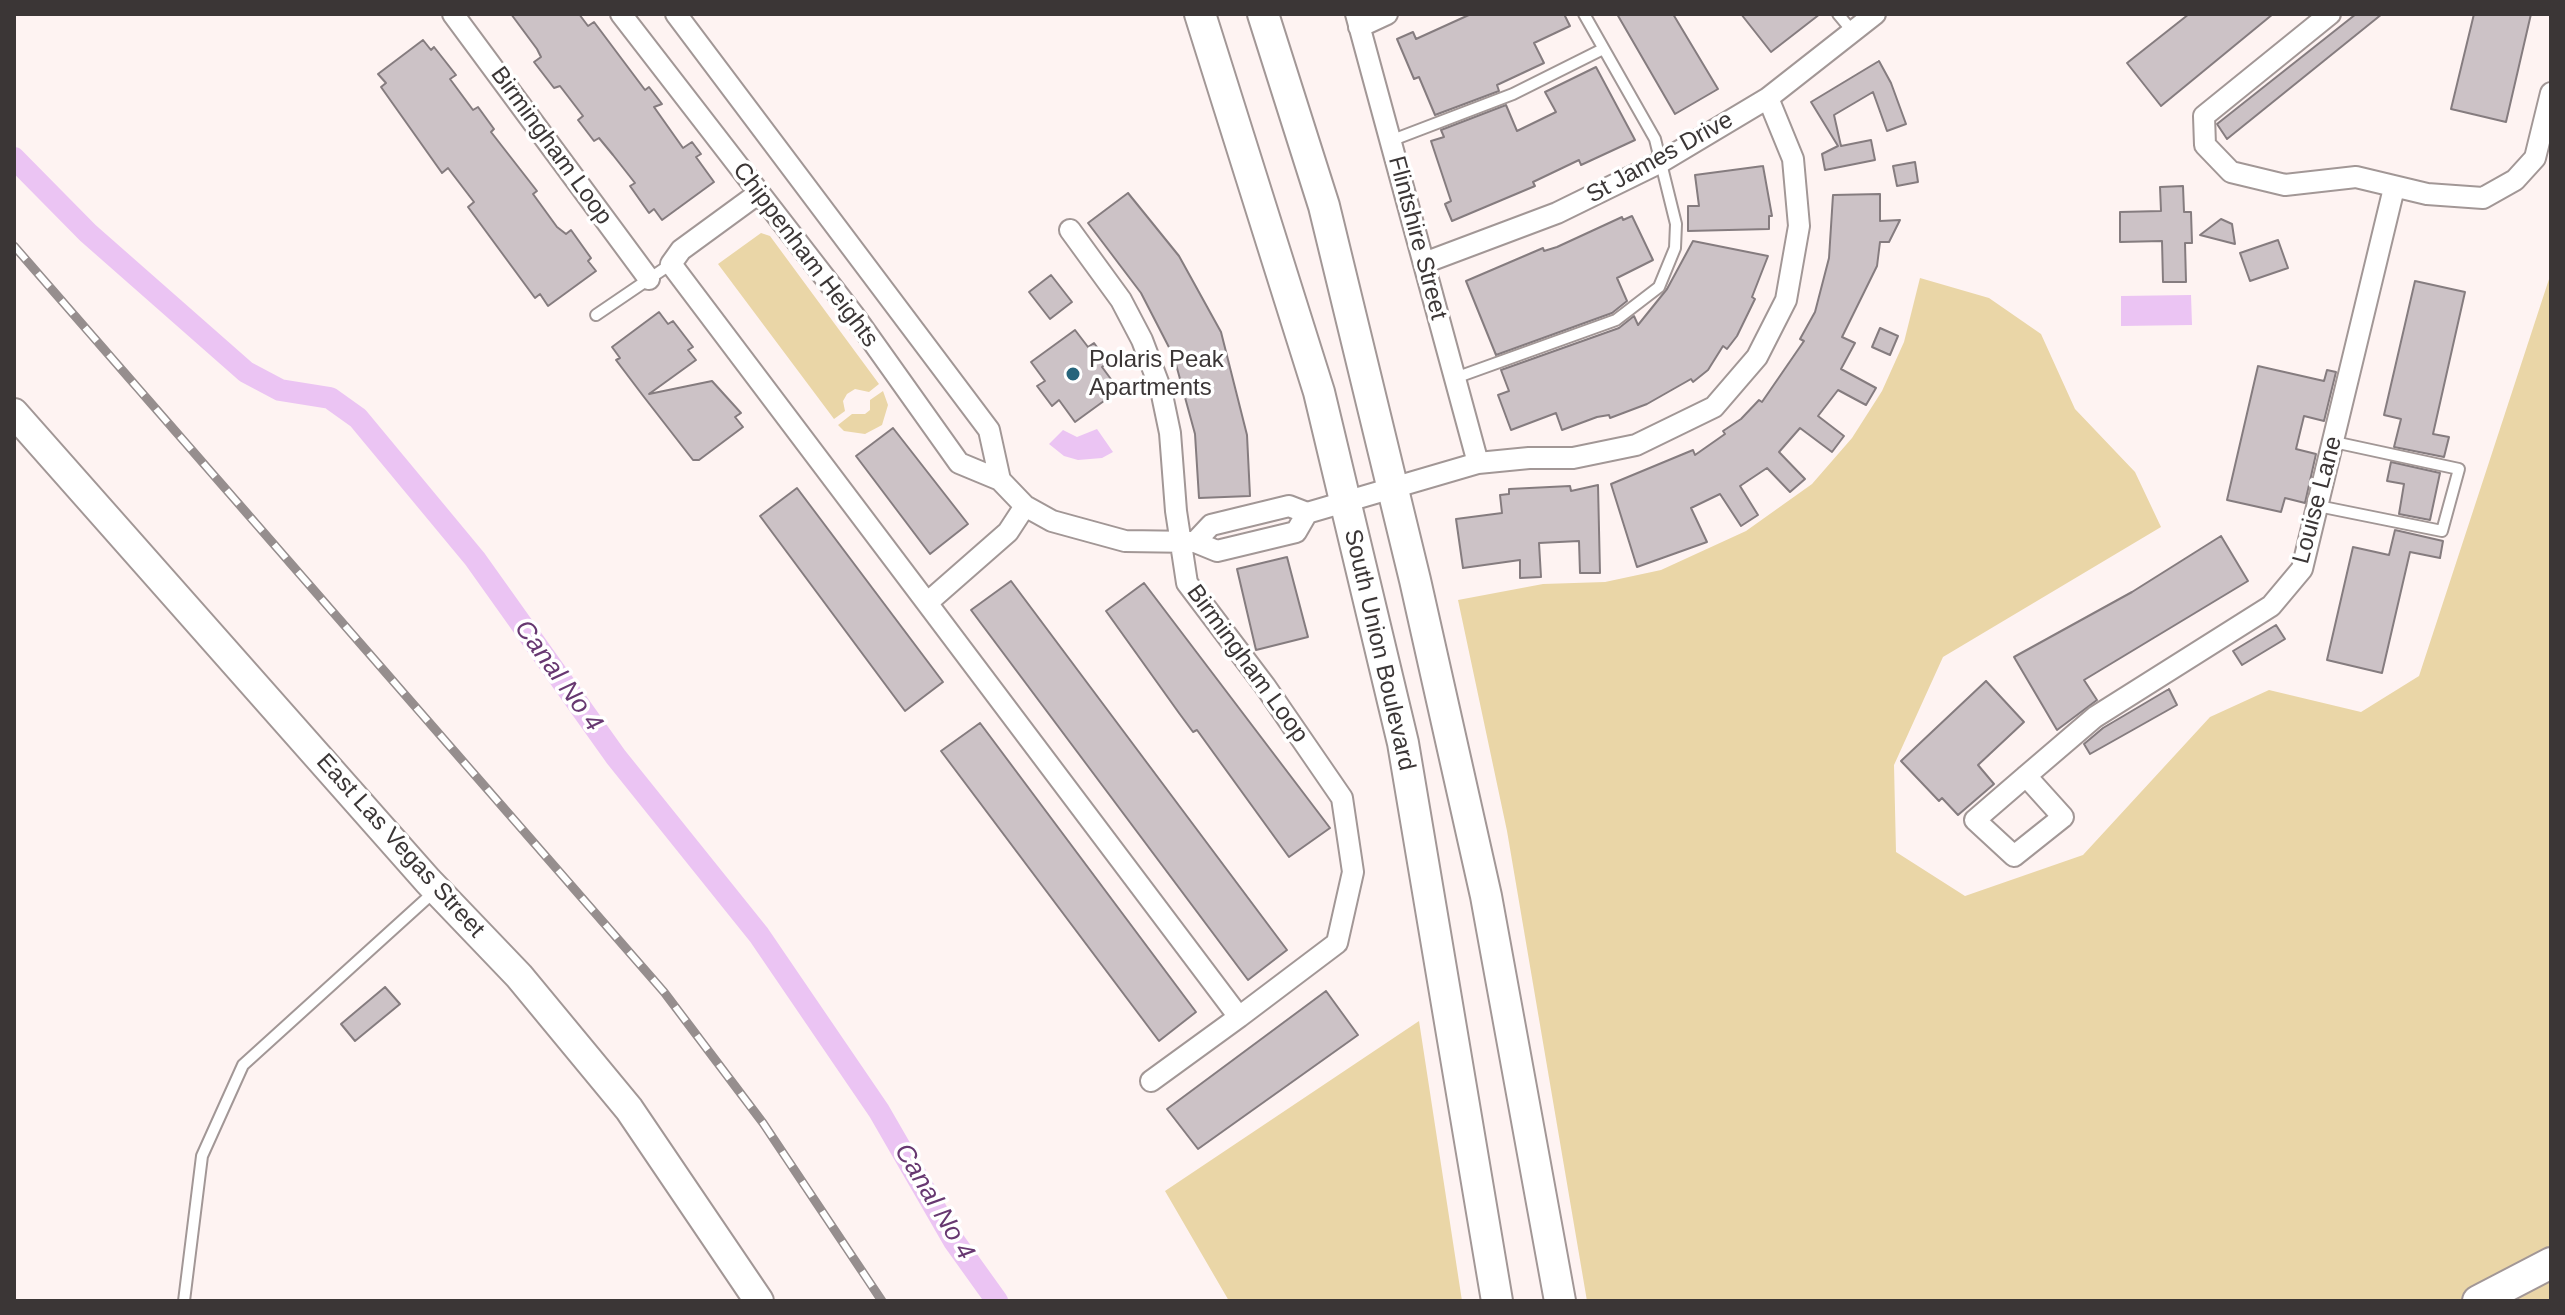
<!DOCTYPE html>
<style>
body{margin:0}
#map{position:relative;width:2565px;height:1315px;overflow:hidden;background:#fef3f2;font-family:Arial,sans-serif}
canvas{display:block}
.frame{position:absolute;inset:0;border:16px solid #3b3636;pointer-events:none}
</style>
<div id="map">
<canvas width="2565" height="1315"></canvas>
<div class="frame"></div>
</div>
<script>
const c = document.querySelector('canvas').getContext('2d');
c.lineJoin = 'round';
function fill(path, color) { c.fillStyle = color; c.fill(path, 'evenodd'); }
const shape = rows => new Path2D(rows.map(r => 'M' + r).join(''));
function stroke(path, color, width, dash) { c.strokeStyle = color; c.lineWidth = width; c.lineCap = dash ? 'butt' : 'round'; c.setLineDash(dash || []); c.stroke(path); }
function drawText(font, color, halo, rows, align = 'center') {
  c.font = font + ' Arial,sans-serif'; c.lineWidth = 7; c.setLineDash([]); c.textBaseline = 'middle'; c.strokeStyle = halo; c.fillStyle = color; for (const [text, x, y, turn = 0] of rows) {
    c.save(); c.translate(x, y); c.rotate((+turn || 0) * Math.PI / 180); c.textAlign = isNaN(turn) ? turn : align; if (halo) c.strokeText(text, 0, 0); c.fillText(text, 0, 0); c.restore();
  }
}
fill(shape([
 [761,233,770,236,879,384,869,392,855,389,847,394,843,401,845,411,834,419,718,264],
 [2551,273,2551,1301,1587,1301,1507,831,1458,600,1543,584,1605,582,1661,570,1746,531,1812,484,1852,438,1882,391,1904,342,1920,278,1989,298,2041,334,2075,409,2135,472,2161,527,1943,657,1894,765,1896,852,1965,896,2083,855,2210,717,2269,690,2361,712,2419,676],
 [883,391,888,405,882,425,865,434,844,431,838,425,852,414,865,414,870,410,870,400],
 [1419,1021,1462,1301,1229,1301,1165,1191]
]), '#ead6a7');
fill(shape([
 [2191,295,2192,325,2121,326,2121,296],
 [1097,429,1113,452,1102,458,1078,460,1064,456,1049,444,1063,430,1077,437]
]), '#ebc4f3');
stroke(shape([
 [14,158,88,233,246,372,280,390,330,398,358,418,475,559,616,757,759,935,879,1111,954,1241,997,1301]
]), '#ebc4f3', 22);
const building = shape([
 [511,14,579,14,588,26,594,22,645,90,649,87,662,104,654,107,683,148,692,142,701,154,696,157,714,182,662,220,654,209,649,213,630,186,635,183,613,155,599,138,594,141,578,120,583,116,560,86,554,88,534,62,541,57,537,49,511,14],
 [1471,14,1564,14,1570,26,1534,43,1544,63,1497,85,1499,91,1435,115,1419,77,1414,79,1397,39,1413,32,1416,39,1471,14],
 [1617,14,1673,14,1718,89,1675,114,1617,14],
 [1741,14,1820,14,1771,52,1741,14],
 [2189,14,2273,14,2161,106,2127,63,2189,14],
 [2356,14,2382,14,2227,139,2217,124,2356,14],
 [2474,14,2531,14,2506,122,2451,109,2474,14],
 [423,40,431,50,434,47,456,75,450,79,473,110,478,107,494,129,491,132,537,191,533,194,557,227,566,234,571,230,591,258,588,261,596,271,548,306,540,294,535,298,468,207,474,202,448,168,442,173,381,87,386,83,378,74,423,40],
 [1879,61,1891,83,1906,124,1887,131,1873,92,1834,115,1841,146,1871,140,1875,160,1825,170,1822,154,1838,146,1811,102,1879,61],
 [1596,67,1635,140,1581,165,1579,160,1533,182,1535,186,1452,221,1445,204,1451,201,1431,141,1444,137,1441,130,1506,105,1517,131,1556,112,1545,92,1596,67],
 [1915,162,1918,182,1897,186,1893,166,1915,162],
 [1763,166,1772,216,1769,216,1769,229,1688,231,1688,206,1699,206,1695,175,1763,166],
 [2183,186,2184,212,2191,212,2192,243,2185,243,2186,282,2163,282,2162,241,2120,242,2120,212,2161,211,2160,187,2183,186],
 [1128,193,1179,256,1221,332,1247,435,1250,496,1199,498,1195,434,1174,357,1141,293,1088,223,1128,193],
 [1880,194,1880,221,1900,220,1889,242,1880,242,1877,266,1842,337,1855,343,1841,369,1876,388,1866,405,1838,390,1818,416,1844,436,1832,452,1800,428,1779,452,1805,479,1790,492,1767,468,1740,486,1758,515,1741,526,1720,494,1691,508,1707,542,1637,567,1611,484,1693,450,1695,455,1725,434,1723,431,1741,419,1759,400,1762,402,1804,341,1800,339,1815,312,1829,258,1833,195,1880,194],
 [1632,216,1653,260,1617,278,1627,301,1612,313,1496,355,1466,281,1543,248,1544,251,1557,247,1622,217,1623,220,1632,216],
 [2221,219,2232,224,2235,244,2200,235,2221,219],
 [2278,240,2288,268,2250,281,2240,253,2278,240],
 [1693,241,1768,256,1752,297,1755,299,1737,336,1727,349,1723,346,1708,370,1693,382,1691,379,1647,404,1610,418,1609,415,1597,417,1562,430,1556,413,1511,430,1498,395,1509,391,1501,370,1619,328,1634,316,1638,325,1667,289,1693,241],
 [1051,275,1072,302,1050,319,1029,292,1051,275],
 [2415,281,2465,292,2433,434,2449,437,2444,457,2394,447,2401,419,2384,415,2415,281],
 [659,312,668,324,673,321,693,347,688,350,696,360,649,394,712,381,741,413,735,417,743,427,699,460,693,460,644,397,616,360,620,358,612,347,659,312],
 [1880,328,1898,336,1890,355,1872,347,1880,328],
 [1075,330,1088,347,1094,343,1108,362,1102,367,1119,390,1075,422,1059,400,1052,406,1037,386,1045,381,1031,362,1075,330],
 [2258,366,2324,381,2327,370,2336,372,2324,421,2304,416,2296,449,2316,454,2305,503,2285,498,2281,512,2227,500,2258,366],
 [893,428,968,524,930,554,856,456,893,428],
 [2391,462,2440,473,2430,520,2399,514,2404,484,2387,481,2391,462],
 [1598,485,1600,573,1580,573,1579,541,1539,543,1541,577,1520,578,1520,560,1463,568,1456,519,1502,513,1500,495,1509,494,1509,489,1570,486,1571,491,1598,485],
 [797,488,943,682,905,711,760,516,797,488],
 [2395,530,2443,541,2440,558,2410,552,2382,673,2327,660,2353,547,2389,555,2395,530],
 [2221,536,2248,581,2084,680,2097,700,2057,730,2014,657,2132,592,2221,536],
 [1287,557,1308,637,1256,650,1237,569,1287,557],
 [1011,581,1287,950,1248,980,971,610,1011,581],
 [1144,583,1330,828,1289,857,1197,730,1193,732,1179,713,1106,611,1144,583],
 [2276,625,2285,639,2242,665,2233,651,2276,625],
 [1986,681,2024,722,1978,765,1994,784,1958,815,1942,798,1939,801,1901,761,1986,681],
 [2169,689,2177,705,2090,754,2084,744,2103,728,2169,689],
 [980,723,1196,1012,1159,1041,941,751,980,723],
 [385,987,400,1004,355,1041,341,1024,385,987],
 [1326,991,1358,1035,1198,1149,1167,1109,1326,991]
]);
fill(building, '#ccc2c6');
stroke(building, '#857c7f', 2);
const lane = shape([
 [1838,14,1853,32],
 [1390,141,1513,94,1603,49],
 [596,315,671,264],
 [1455,378,1616,320,1659,287,1675,248,1676,224,1655,139,1584,14],
 [2318,506,2442,531,2459,469,2334,442],
 [184,1301,202,1156,243,1065,435,891]
]);
const street = shape([
 [453,14,649,279],
 [621,14,853,314,959,463,1000,480,1025,506,1052,521,1125,541,1195,542,1217,551,1296,532,1307,513],
 [676,14,989,430,1000,480],
 [1356,14,1478,463],
 [2330,14,2204,116,2205,145,2231,172,2285,185,2356,177,2427,194,2483,198,2515,180,2535,158,2551,93],
 [1359,27,1387,14],
 [759,193,681,250,671,264,927,603],
 [1424,263,1557,213,1661,162,1768,98,1875,14],
 [1025,506,1008,532,927,603,1239,1017,1337,943,1353,872,1342,798,1265,686,1187,583,1176,511,1170,433,1161,390,1142,340,1121,300,1070,230],
 [1195,542,1211,525,1289,506,1307,513,1478,463,1529,458,1573,458,1636,445,1714,407,1757,357,1786,300,1799,226,1793,159,1768,98],
 [2026,776,2063,817,2014,856,1975,820,2026,776,2095,717,2271,606,2302,569,2394,188],
 [1151,1081,1239,1017]
]);
const secondary = shape([
 [14,413,428,881,519,976,629,1109,759,1301]
]);
const primary = shape([
 [1200,14,1319,392,1403,743,1497,1301],
 [1263,14,1324,206,1415,580,1486,896,1560,1301],
 [2478,1301,2551,1263]
]);
stroke(lane, '#a29796', 14);
stroke(street, '#a29796', 24);
stroke(secondary, '#a29796', 32);
stroke(primary, '#a29796', 34);
stroke(lane, '#fff', 10);
stroke(street, '#fff', 20);
stroke(secondary, '#fff', 28);
stroke(primary, '#fff', 30);
const rail = shape([
 [14,246,664,992,763,1123,882,1301]
]);
stroke(rail, '#968e8e', 9);
stroke(rail, '#fff', 6, [18]);
for (const [x, y, r, color] of [
 [1073,374,8,"#26647b"]
]) { const dot = new Path2D(); dot.arc(x, y, r, 0, 2 * Math.PI); c.fillStyle = color; c.fill(dot); stroke(dot, '#fff', 3); }
drawText('24px', '#3b3636', '#fff', [
 ["Birmingham Loop",551,146,54],
 ["St James Drive",1660,158,-29],
 ["Flintshire Street",1417,238,75],
 ["Chippenham Heights",805,255,53],
 ["Louise Lane",2318,500,-75],
 ["South Union Boulevard",1379,650,77],
 ["Birmingham Loop",1247,664,54],
 ["East Las Vegas Street",400,846,48]
]);
drawText('24px', '#3b3636', '#fff', [
 ["Polaris Peak",1089,360],
 ["Apartments",1089,388]
], 'left');
drawText('italic 26px', '#673871', '#fff', [
 ["Canal No 4",558,676,54],
 ["Canal No 4",934,1202,59]
]);
</script>
